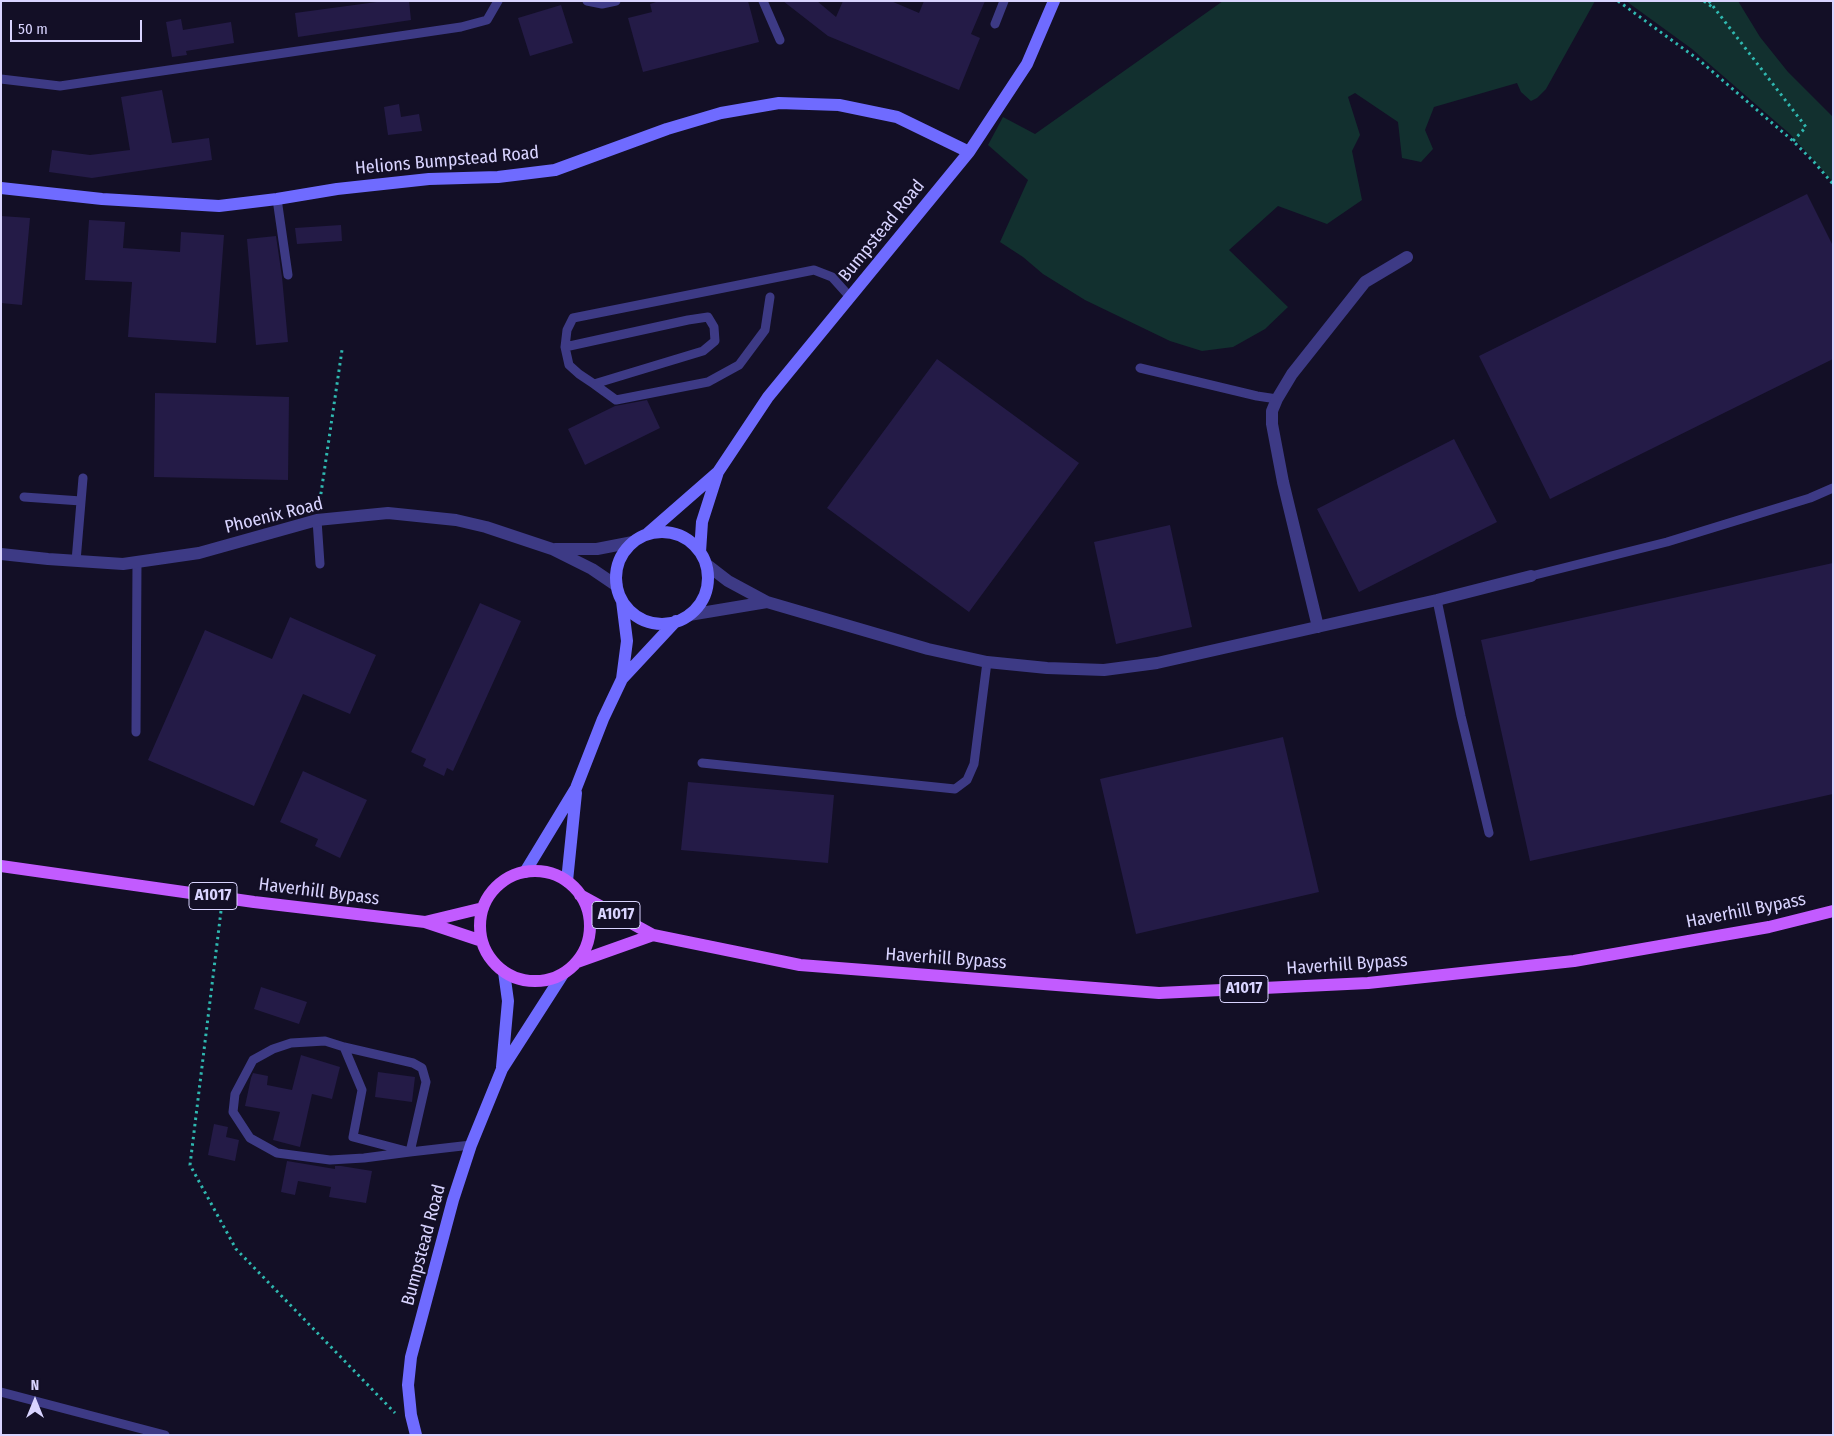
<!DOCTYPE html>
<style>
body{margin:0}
#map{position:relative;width:1834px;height:1436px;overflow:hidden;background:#130f26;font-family:"Fira Sans Condensed",sans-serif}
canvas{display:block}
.frame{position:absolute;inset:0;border:2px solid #d9d4ff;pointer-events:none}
.north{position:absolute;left:10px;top:1376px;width:50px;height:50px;-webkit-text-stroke:4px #130f26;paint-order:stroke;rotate:0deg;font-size:14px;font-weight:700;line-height:20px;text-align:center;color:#d9d4ff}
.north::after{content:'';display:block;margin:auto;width:18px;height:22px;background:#d9d4ff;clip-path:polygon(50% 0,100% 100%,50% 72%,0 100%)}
.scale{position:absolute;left:10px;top:20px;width:132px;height:22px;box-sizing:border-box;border:2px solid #d9d4ff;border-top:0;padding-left:6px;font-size:15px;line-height:18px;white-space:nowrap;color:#d9d4ff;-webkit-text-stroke:4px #130f26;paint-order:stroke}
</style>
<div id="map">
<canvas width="1834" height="1436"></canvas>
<div class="frame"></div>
<div class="north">N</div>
<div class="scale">50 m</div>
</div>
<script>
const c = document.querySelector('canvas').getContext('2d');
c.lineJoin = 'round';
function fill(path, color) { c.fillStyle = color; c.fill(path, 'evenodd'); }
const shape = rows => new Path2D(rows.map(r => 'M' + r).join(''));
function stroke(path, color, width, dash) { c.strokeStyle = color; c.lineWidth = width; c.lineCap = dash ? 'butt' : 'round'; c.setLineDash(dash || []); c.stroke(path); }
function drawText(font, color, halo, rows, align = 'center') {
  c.font = font + ' "Fira Sans Condensed",sans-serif'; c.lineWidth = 4; c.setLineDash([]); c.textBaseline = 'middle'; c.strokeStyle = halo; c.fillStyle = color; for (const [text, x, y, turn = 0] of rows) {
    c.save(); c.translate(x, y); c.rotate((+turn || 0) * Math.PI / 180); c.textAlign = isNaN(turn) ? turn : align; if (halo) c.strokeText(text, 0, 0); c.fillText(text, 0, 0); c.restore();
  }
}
fill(shape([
 [1223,1,1595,1,1546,89,1537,98,1531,101,1521,92,1517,83,1434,107,1425,130,1433,149,1421,162,1402,158,1398,122,1355,93,1348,97,1360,135,1352,151,1362,200,1327,224,1278,206,1229,250,1288,307,1265,329,1233,347,1202,351,1170,341,1085,300,1043,274,1023,257,1000,242,1028,180,988,145,1003,117,1035,134],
 [1626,1,1738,1,1760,37,1788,72,1833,117,1833,182,1790,134,1692,49]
]), '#12302f');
fill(shape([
 [384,1,409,1,411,20,298,37,295,13],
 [659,1,748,1,759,42,643,72,628,18,652,12,650,4],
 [783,1,817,1,836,17,843,1,891,1,919,13,924,1,985,1,971,34,980,38,959,90,828,36],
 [561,5,573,43,530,56,518,18],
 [181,19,183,30,231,22,234,43,186,51,187,55,172,57,166,22],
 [162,90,172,143,209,138,212,160,92,178,49,172,52,150,90,155,130,150,121,97],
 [399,104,401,117,419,114,422,131,388,135,384,107],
 [1807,194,1833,246,1833,359,1550,499,1479,356],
 [1,216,30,218,22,305,1,303],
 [89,220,125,222,123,248,180,252,181,232,224,235,216,343,128,337,132,282,85,280],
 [341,225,342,241,297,244,295,228],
 [276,236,282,277,288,342,256,345,247,239],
 [937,359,1079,463,969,612,827,508],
 [155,393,289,397,288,480,154,477],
 [647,400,660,428,585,465,568,429,615,406],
 [1454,439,1497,522,1359,592,1317,509],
 [1170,525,1192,627,1116,644,1094,542],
 [1833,563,1833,794,1530,861,1481,640],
 [480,603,521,621,453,771,447,768,444,776,423,766,426,759,411,752],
 [290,617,376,655,350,714,303,694,254,806,148,760,205,630,272,659],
 [1283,737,1319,892,1136,934,1100,779],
 [303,771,367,800,340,858,315,846,318,839,280,822],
 [688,782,834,795,828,863,681,850],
 [261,987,307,1002,299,1024,254,1009],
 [301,1055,340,1067,332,1099,312,1094,300,1147,273,1140,280,1112,245,1106,251,1078,253,1073,268,1076,267,1085,292,1090],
 [378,1072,415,1077,412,1102,375,1097],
 [214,1124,228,1127,226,1137,239,1140,235,1161,208,1155],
 [287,1161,335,1169,335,1166,341,1166,372,1171,366,1203,329,1197,331,1187,298,1181,295,1195,281,1192]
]), '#241b47');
stroke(shape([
 [1618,1,1699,60,1793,141,1814,162,1833,184],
 [1704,1,1712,7],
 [1709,1,1806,127,1793,141],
 [319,507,342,350],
 [221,911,190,1165,236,1249,395,1413]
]), '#2fb8b0', 3, [2.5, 4]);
stroke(shape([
 [587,1,602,4,616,1],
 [763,1,780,40],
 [995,24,1004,1],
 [1,79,60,86,461,27,487,20,498,1],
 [277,199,288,275],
 [565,347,688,320,708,317,714,327,715,341,703,351,594,384,579,374,569,365,565,347,567,330,573,318,814,270,832,277,850,297],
 [1140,368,1257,396,1277,399],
 [594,384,616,400,708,382,739,365,765,330,770,297],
 [24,497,81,501],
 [317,520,320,564],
 [76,561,83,478],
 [1531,576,1667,542,1810,498,1833,488],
 [1437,600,1461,716,1489,833],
 [136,732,137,562],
 [702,763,955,789,967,780,974,764,987,662],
 [344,1047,413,1063,422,1068,426,1082,410,1152,364,1158,330,1160,277,1153,250,1138,233,1112,235,1094,253,1060,273,1049,291,1043,325,1041,344,1047,362,1090,353,1137,410,1152,471,1145],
 [1,1392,165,1435]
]), '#3d3a85', 9);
stroke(shape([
 [555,549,597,549,633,542],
 [1,554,48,559,123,564,199,553,317,520,388,513,456,520,486,527,552,549,592,569,617,586],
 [706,564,728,581,767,602,928,649,987,662,1047,668,1104,670,1157,663,1437,600,1531,576],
 [689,615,767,602],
 [1318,627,1283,482,1272,424,1272,411,1277,399,1292,374,1365,282,1407,257]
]), '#3d3a85', 12);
stroke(shape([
 [1,188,102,199,219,206,277,199,337,189,429,179,498,177,555,170,667,129,721,113,779,103,839,105,897,117,969,152],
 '616 578a46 46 0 1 1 92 0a46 46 0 1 1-92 0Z',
 [647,534,718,472],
 [700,552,702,522,718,472,768,397,969,152,1027,64,1054,1],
 [622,679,627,641,622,601],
 [525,872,576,788,603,719,622,679,676,621],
 [567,881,576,793],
 [502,1067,508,1001,504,972],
 [416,1435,411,1415,408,1385,411,1357,453,1200,471,1145,502,1069,563,974]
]), '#6f6bff', 12);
stroke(shape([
 [1,866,254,902,425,922,482,941],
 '480 926a55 55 0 1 1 110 0a55 55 0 1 1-110 0Z',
 [580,895,653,935,800,965,1159,993,1368,983,1574,961,1769,927,1833,911],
 [425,922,483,908],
 [577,962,653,935]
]), '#c25bff', 12);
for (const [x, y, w] of [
 [213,896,48],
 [616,915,48],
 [1244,989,48]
]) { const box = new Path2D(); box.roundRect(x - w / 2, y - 13.5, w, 27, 4); c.fillStyle = '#130f26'; c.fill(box); stroke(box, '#d9d4ff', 1); }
drawText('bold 16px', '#d9d4ff', null, [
 ["A1017",213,896],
 ["A1017",616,915],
 ["A1017",1244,989]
]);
drawText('18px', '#d9d4ff', '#130f26', [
 ["Helions Bumpstead Road",447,161,-5],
 ["Bumpstead Road",882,231,-51],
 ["Phoenix Road",274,516,-14],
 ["Haverhill Bypass",319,892,7],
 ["Haverhill Bypass",1746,911,-11],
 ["Haverhill Bypass",946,959,4],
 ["Haverhill Bypass",1347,965,-4],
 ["Bumpstead Road",424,1245,-75]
]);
</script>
